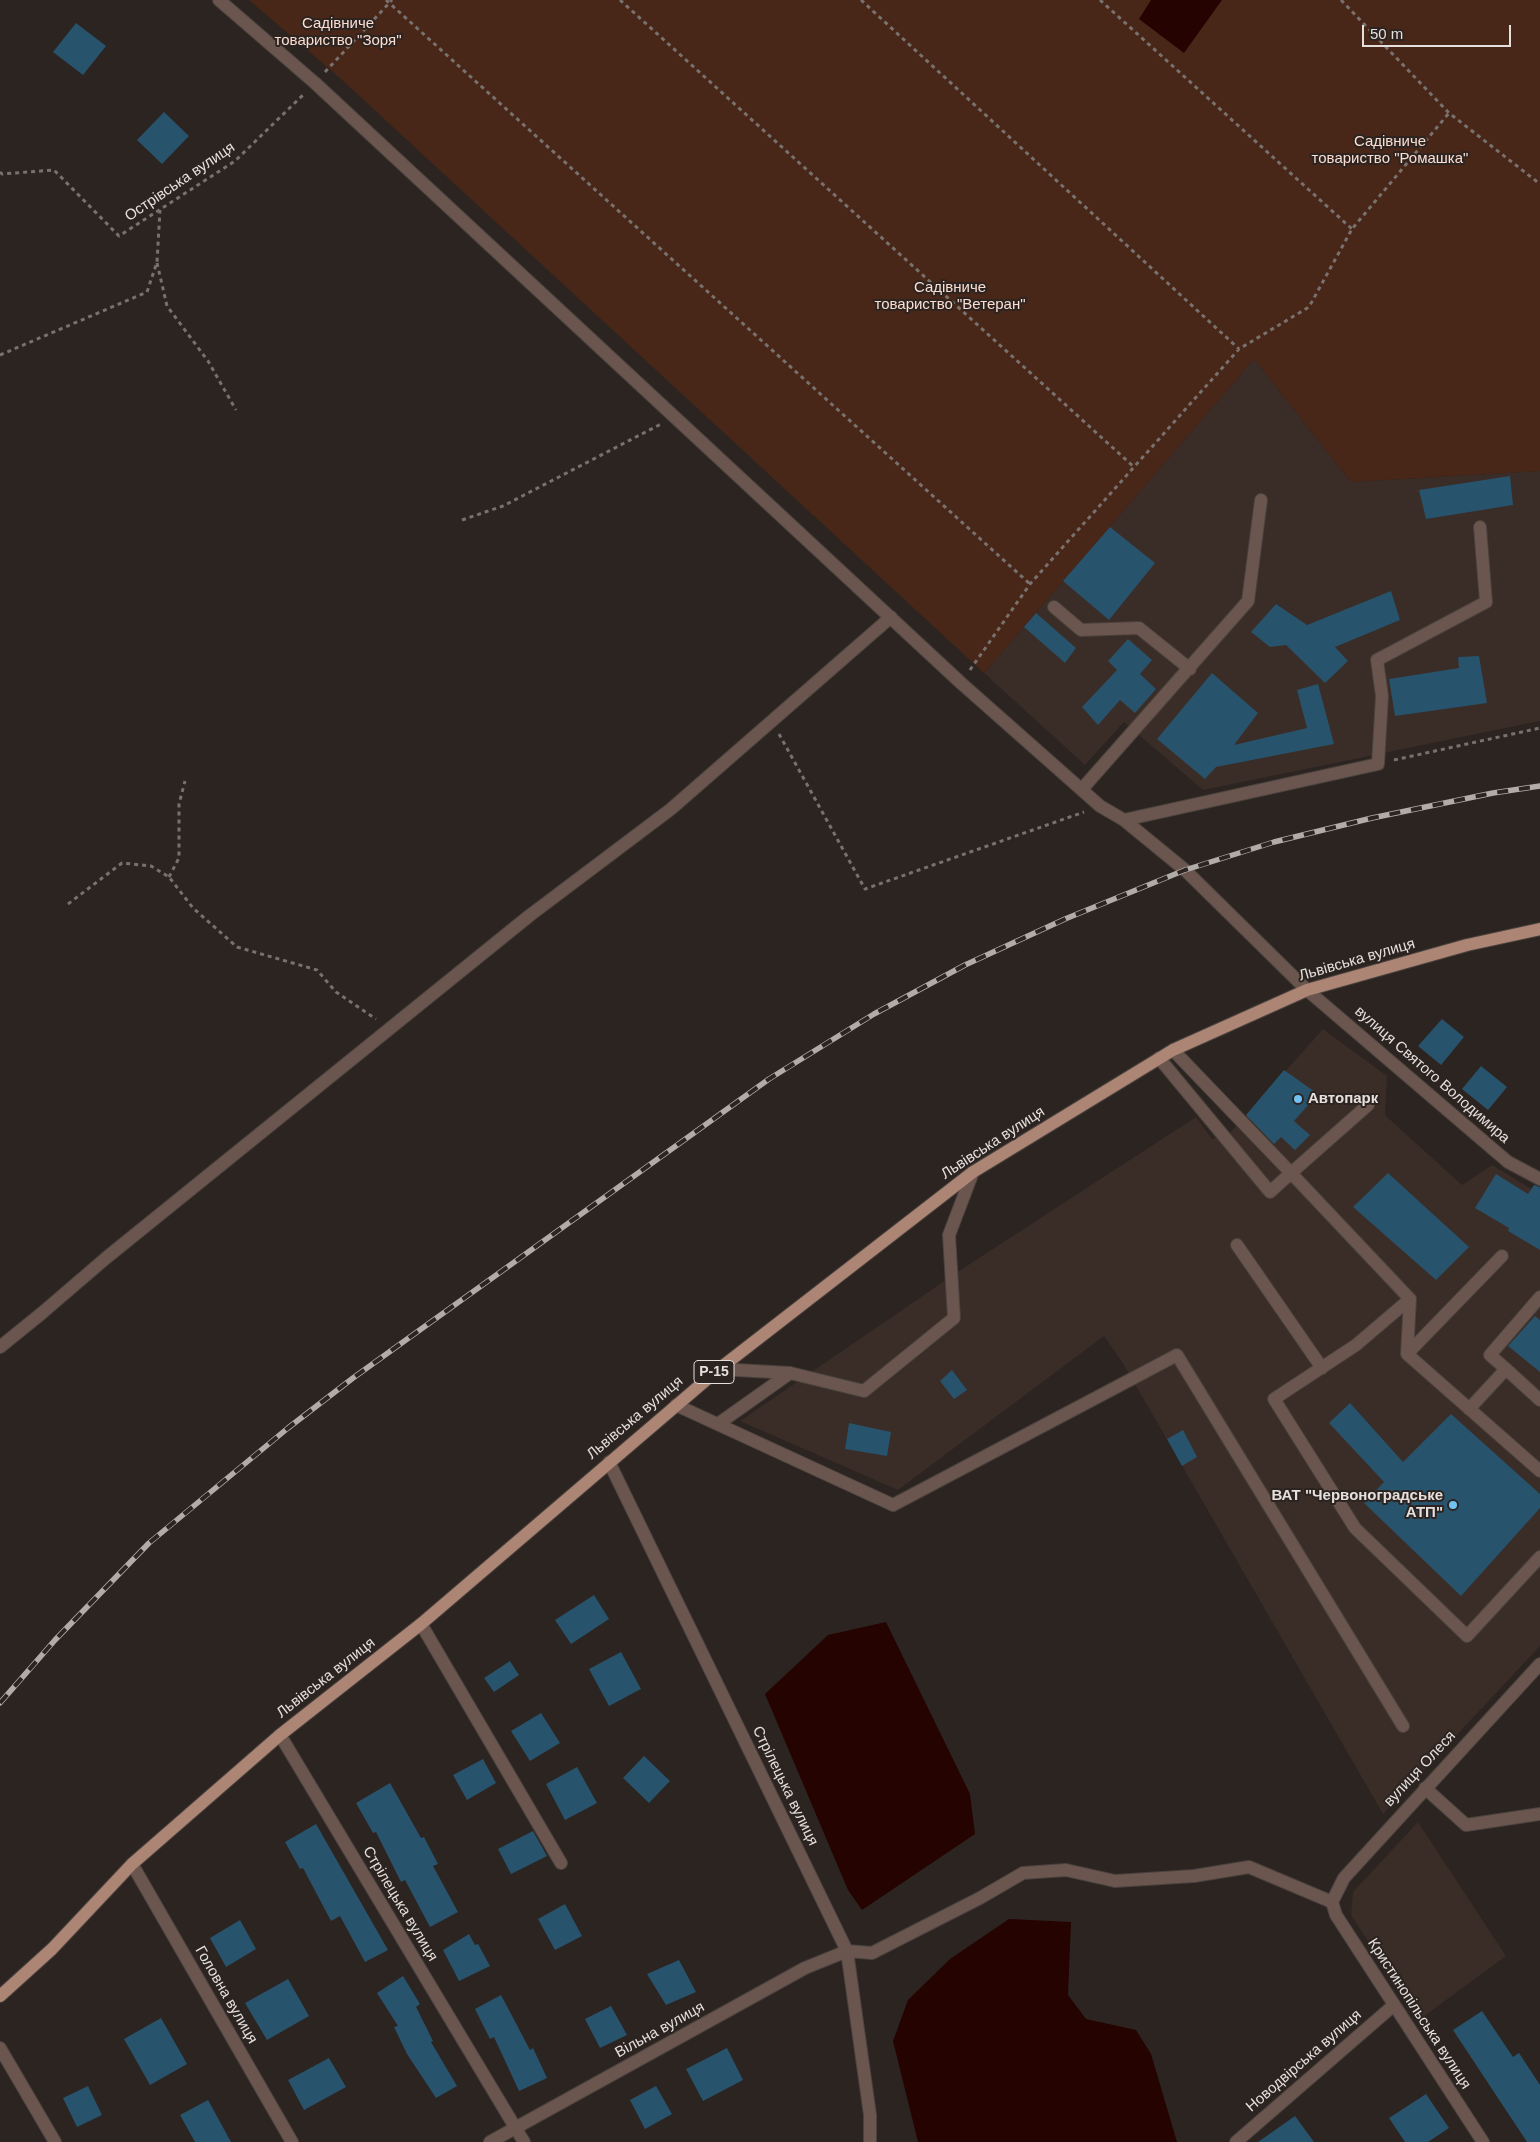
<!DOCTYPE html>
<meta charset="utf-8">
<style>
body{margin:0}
#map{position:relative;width:1540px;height:2142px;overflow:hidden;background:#2c2420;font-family:Arial,sans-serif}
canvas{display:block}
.scale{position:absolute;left:1362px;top:25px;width:149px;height:22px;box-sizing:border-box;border:2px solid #e5dfdd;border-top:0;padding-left:6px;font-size:15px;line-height:18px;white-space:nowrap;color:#e5dfdd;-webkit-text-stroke:4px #2c2420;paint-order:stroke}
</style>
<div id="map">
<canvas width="1540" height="2142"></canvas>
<div class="scale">50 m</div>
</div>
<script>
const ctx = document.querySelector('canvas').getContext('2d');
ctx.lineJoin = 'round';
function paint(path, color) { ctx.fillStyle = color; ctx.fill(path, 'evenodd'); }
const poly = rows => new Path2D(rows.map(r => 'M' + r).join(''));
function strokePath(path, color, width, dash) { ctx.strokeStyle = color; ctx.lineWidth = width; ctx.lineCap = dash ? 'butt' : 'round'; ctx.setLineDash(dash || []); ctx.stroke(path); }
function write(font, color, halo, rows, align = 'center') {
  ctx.font = font + ' Arial,sans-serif'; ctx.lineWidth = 4; ctx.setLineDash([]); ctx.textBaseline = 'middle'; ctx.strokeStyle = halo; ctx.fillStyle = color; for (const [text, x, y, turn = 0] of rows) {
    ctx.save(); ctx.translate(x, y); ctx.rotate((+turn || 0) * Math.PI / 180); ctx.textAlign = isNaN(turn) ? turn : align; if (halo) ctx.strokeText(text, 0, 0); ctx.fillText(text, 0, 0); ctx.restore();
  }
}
paint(poly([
 [1254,359,1351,482,1540,471,1540,721,1203,790,1124,722,1085,765,984,673],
 [1323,1029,1387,1076,1385,1115,1462,1185,1492,1165,1540,1194,1540,1646,1383,1814,1124,1365,1104,1336,898,1490,740,1421,962,1269,1196,1117,1212,1139,1231,1132],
 [1418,1822,1506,1956,1419,2020,1351,1915,1353,1892]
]), '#3a2c26');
paint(poly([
 [249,0,1540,0,1540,471,1351,482,1254,359,984,673,341,79]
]), '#482718');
paint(poly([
 [1151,0,1222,0,1184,53,1139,19],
 [886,1622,970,1794,975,1834,862,1910,848,1890,765,1694,828,1635],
 [1009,1919,1071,1922,1068,1995,1086,2019,1136,2030,1151,2054,1177,2142,918,2142,893,2041,908,2000,950,1959]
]), '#250300');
paint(poly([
 [76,23,106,46,83,75,53,52],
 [164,112,189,136,162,164,137,140],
 [1510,476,1513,505,1426,519,1419,490],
 [1110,527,1155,563,1109,620,1063,581],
 [1391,591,1400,620,1335,647,1348,661,1325,683,1286,645,1270,647,1251,632,1276,604,1307,625],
 [1036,613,1076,648,1065,663,1024,627],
 [1128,639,1152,660,1140,674,1156,689,1135,713,1120,700,1098,725,1082,707,1117,670,1108,661],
 [1479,656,1487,703,1395,716,1389,679,1459,668,1458,657],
 [1212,673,1258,713,1234,745,1307,728,1297,690,1318,684,1334,744,1216,767,1205,779,1157,739],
 [1442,1019,1464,1037,1441,1065,1418,1046],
 [1481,1066,1507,1087,1488,1110,1462,1089],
 [1284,1070,1318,1094,1294,1121,1310,1135,1295,1150,1281,1137,1274,1144,1246,1115],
 [1388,1173,1469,1247,1436,1280,1353,1207],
 [1496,1174,1528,1194,1534,1185,1540,1187,1540,1250,1508,1231,1509,1228,1475,1208],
 [1535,1316,1540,1320,1540,1372,1508,1346],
 [952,1370,967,1390,954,1399,940,1381],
 [1350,1403,1403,1462,1451,1414,1540,1494,1540,1508,1461,1596,1364,1503,1384,1482,1329,1423],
 [849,1423,891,1432,887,1456,845,1449],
 [1183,1430,1197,1457,1182,1466,1167,1439],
 [594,1595,609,1619,571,1644,555,1620],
 [621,1652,641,1689,609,1706,589,1669],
 [510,1661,519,1675,494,1692,484,1678],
 [541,1713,560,1743,530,1761,511,1731],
 [644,1756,670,1781,649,1803,623,1778],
 [483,1759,496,1783,467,1800,453,1775],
 [577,1767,597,1803,565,1820,546,1784],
 [390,1783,421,1838,424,1837,438,1864,433,1866,458,1912,430,1927,405,1880,401,1882,376,1832,373,1833,356,1803],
 [316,1824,388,1950,365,1962,340,1916,331,1921,303,1868,300,1869,285,1842],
 [533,1831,547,1856,511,1874,498,1849],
 [565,1904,582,1936,555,1950,538,1919],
 [240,1920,256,1949,226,1967,210,1938],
 [469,1934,475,1945,478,1944,490,1966,459,1981,443,1950],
 [679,1960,696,1992,666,2005,647,1974],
 [403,1976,420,2004,416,2007,433,2041,431,2042,457,2086,436,2098,407,2054,394,2027,398,2026,377,1993],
 [288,1979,309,2016,267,2040,245,2003],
 [501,1995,530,2050,533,2048,547,2078,519,2091,494,2037,490,2039,475,2009],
 [611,2006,627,2035,600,2048,585,2019],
 [1482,2011,1513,2057,1519,2053,1540,2085,1540,2142,1527,2142,1453,2030],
 [161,2018,187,2064,150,2085,124,2039],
 [727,2048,743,2080,703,2101,686,2069],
 [329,2058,346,2087,304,2110,288,2080],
 [88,2086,102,2115,77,2127,63,2098],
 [656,2086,672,2114,645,2129,630,2100],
 [1426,2094,1449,2128,1428,2142,1405,2142,1389,2118],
 [208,2100,231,2142,195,2142,180,2115],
 [1295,2116,1314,2142,1258,2142]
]), '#28536c');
const minor = poly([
 [219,0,315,83,961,683,1100,806,1124,820,1185,870,1307,990,1508,1162,1540,1179],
 [1054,607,1081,630,1139,628,1190,669],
 [1082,789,1248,601,1261,500],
 [1124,820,1378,764,1382,696,1377,660,1486,602,1480,527],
 [1173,1050,1291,1173,1368,1105],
 [1159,1058,1270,1192,1291,1173,1410,1299,1407,1354,1540,1471],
 [1237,1245,1322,1368],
 [1410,1299,1356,1345,1274,1399,1355,1528,1467,1636,1540,1557],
 [0,1347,42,1313,106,1258,529,916,671,809,891,617],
 [1407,1354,1502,1256],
 [719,1369,790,1373,864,1391,954,1318,949,1235,973,1172],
 [1506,1369,1540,1400],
 [676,1405,893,1505,1177,1355,1403,1726],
 [1469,1409,1506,1369,1490,1355,1540,1297],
 [718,1424,790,1373],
 [609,1462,847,1951,870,2115,870,2142],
 [421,1624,561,1863],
 [280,1735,524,2142],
 [1425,1788,1466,1825,1540,1814],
 [132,1864,292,2142],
 [1332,1902,1344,1878,1540,1664],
 [1332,1902,1336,1915,1483,2142],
 [0,2048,55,2142],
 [490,2142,805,1968,847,1951,872,1953,980,1898,1023,1873,1066,1870,1115,1881,1194,1876,1249,1867,1332,1902],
 [1236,2142,1394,2005]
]);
const major = poly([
 [0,1996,52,1949,132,1864,280,1735,421,1624,719,1369,973,1172,1173,1050,1307,990,1467,945,1540,929]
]);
strokePath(minor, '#4a423e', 14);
strokePath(major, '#4a423e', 14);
strokePath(poly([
 [386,0,1030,584],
 [620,0,1134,467],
 [861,0,1239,349],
 [1100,0,1352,229],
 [1341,0,1449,113,1540,184],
 [325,72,392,0],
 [0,172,2,174,54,170,119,236,235,161,304,94],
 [157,263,167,306,208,361,236,410],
 [0,355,147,292,157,262,160,210],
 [462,520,503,506,661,424],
 [970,670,1030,584,1239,349,1309,307,1352,229,1449,113],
 [779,734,865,889,1084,812],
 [1394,760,1540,728],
 [169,877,179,858,179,804,185,781],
 [68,904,122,863,151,866,169,877,193,908,237,947,317,970,336,992,376,1019]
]), '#78716e', 3, [4, 4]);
strokePath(minor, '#6a564e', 12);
strokePath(major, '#ad8575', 12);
const rail = poly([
 [0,1703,55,1640,149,1543,288,1428,353,1378,769,1079,874,1014,965,965,1065,919,1185,870,1274,842,1372,818,1493,793,1540,786]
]);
strokePath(rail, '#b2aca9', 5.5);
strokePath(rail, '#2c2420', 4, [11]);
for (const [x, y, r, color] of [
 [1298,1099,5,"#70c2f4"],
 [1453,1505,5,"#70c2f4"]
]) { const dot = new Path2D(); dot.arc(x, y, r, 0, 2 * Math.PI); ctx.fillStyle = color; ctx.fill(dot); strokePath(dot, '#2c2420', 2); }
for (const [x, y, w] of [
 [714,1372,40]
]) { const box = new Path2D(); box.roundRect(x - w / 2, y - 11.5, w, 23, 4); ctx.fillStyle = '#2c2420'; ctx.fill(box); strokePath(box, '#e5dfdd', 1); }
write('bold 14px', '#e5dfdd', null, [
 ["Р-15",714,1372]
]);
write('15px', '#fbddd1', '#2c2420', [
 ["Садівниче",338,24],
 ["товариство \"Зоря\"",338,41],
 ["Садівниче",1390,142],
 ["товариство \"Ромашка\"",1390,159],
 ["Садівниче",950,288],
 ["товариство \"Ветеран\"",950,305]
]);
write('15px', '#e5dfdd', '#2c2420', [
 ["Острівська вулиця",180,182,-34],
 ["Львівська вулиця",1357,960,-16],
 ["вулиця Святого Володимира",1432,1075,41],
 ["Львівська вулиця",993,1143,-33],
 ["Львівська вулиця",635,1418,-40],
 ["Львівська вулиця",326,1678,-38],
 ["вулиця Олеся",1420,1769,-47],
 ["Стрілецька вулиця",785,1786,64],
 ["Стрілецька вулиця",400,1904,59],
 ["Головна вулиця",226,1995,60],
 ["Кристинопільська вулиця",1419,2014,57],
 ["Вільна вулиця",660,2030,-29],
 ["Новодвірська вулиця",1304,2061,-41]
]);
write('bold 15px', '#e5dfdd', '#2c2420', [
 ["Автопарк",1308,1099],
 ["ВАТ \"Червоноградське",1443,1496,"right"],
 ["АТП\"",1443,1513,"right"]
], 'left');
</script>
